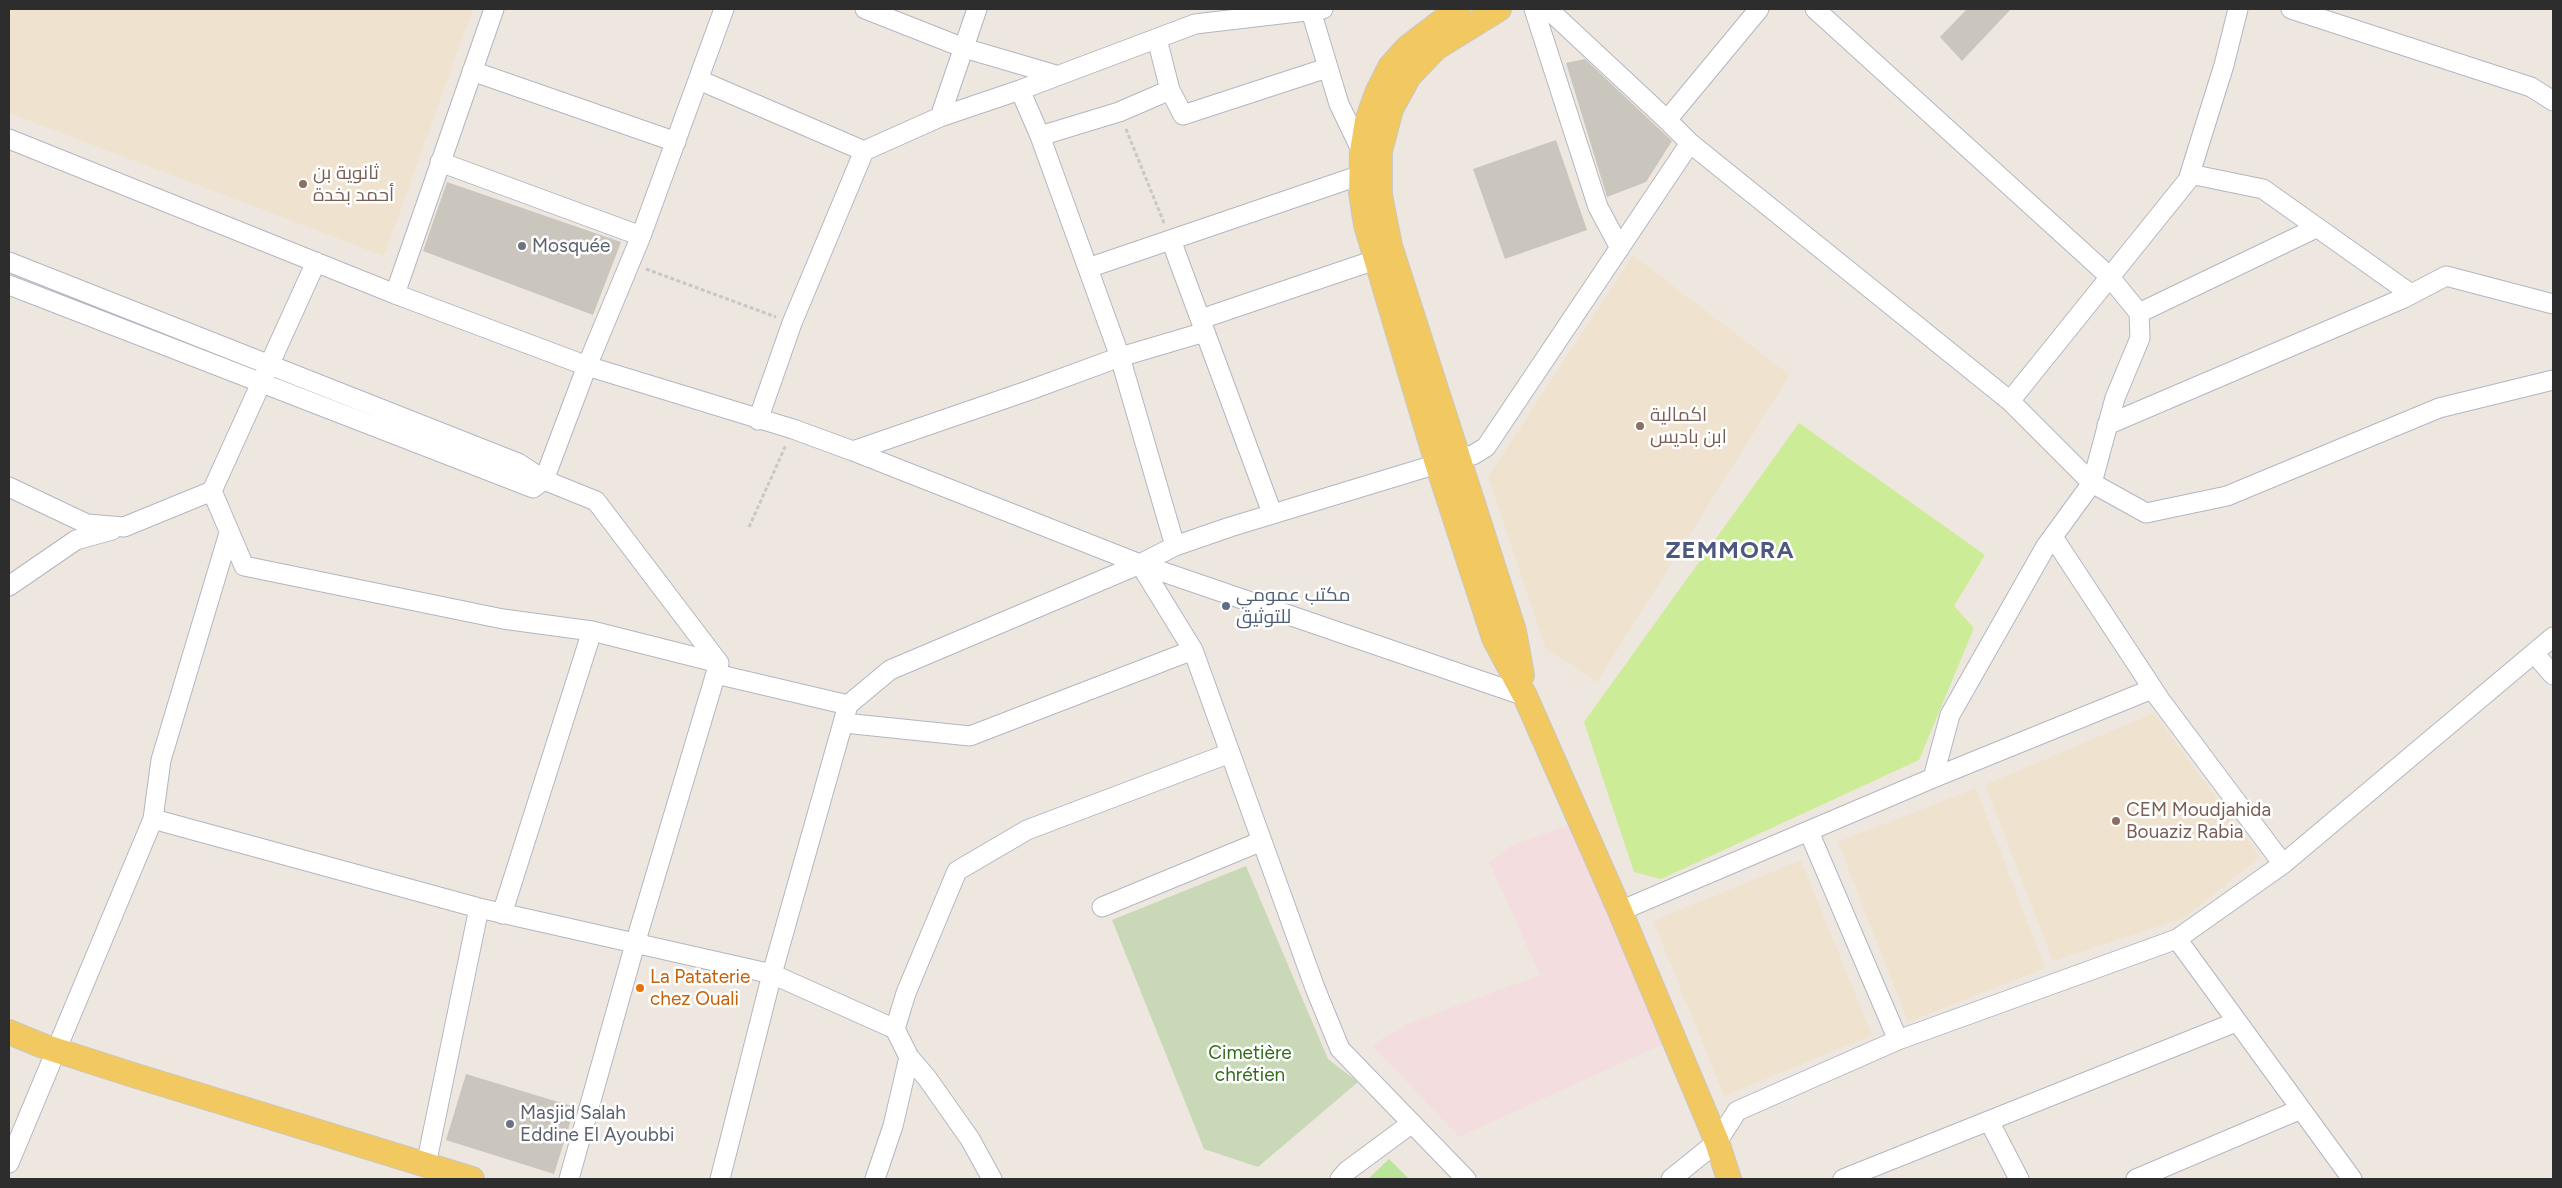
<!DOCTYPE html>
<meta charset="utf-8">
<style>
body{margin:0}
#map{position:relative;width:2562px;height:1188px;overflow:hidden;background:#eee7df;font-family:Figtree,sans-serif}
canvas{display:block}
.frame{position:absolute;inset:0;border:10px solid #2d2d2d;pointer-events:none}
</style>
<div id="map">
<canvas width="2562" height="1188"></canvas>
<div class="frame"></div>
</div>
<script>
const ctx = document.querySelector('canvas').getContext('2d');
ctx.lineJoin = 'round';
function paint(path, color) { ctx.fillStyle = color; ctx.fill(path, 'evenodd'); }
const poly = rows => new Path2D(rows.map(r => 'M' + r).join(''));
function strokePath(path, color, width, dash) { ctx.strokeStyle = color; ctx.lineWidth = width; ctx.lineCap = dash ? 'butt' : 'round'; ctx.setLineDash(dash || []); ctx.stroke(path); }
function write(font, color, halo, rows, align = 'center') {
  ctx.font = font + ' Figtree,Cairo,sans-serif'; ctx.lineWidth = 5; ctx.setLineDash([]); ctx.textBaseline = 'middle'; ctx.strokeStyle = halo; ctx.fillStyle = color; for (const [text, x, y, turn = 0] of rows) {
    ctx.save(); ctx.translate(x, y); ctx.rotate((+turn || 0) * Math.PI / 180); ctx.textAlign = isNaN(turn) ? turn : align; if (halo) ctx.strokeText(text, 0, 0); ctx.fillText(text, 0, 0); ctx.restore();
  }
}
paint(poly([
 [9,9,473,9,384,256,9,113],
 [1633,255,1790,375,1597,682,1546,649,1488,477],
 [2154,713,2260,857,2184,918,2053,961,1985,785],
 [1976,788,2045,968,1908,1022,1838,842],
 [1801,860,1872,1035,1724,1096,1653,921]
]), '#efe3cf');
paint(poly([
 [1575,823,1674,1039,1459,1137,1372,1045,1407,1024,1540,975,1489,862,1512,845]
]), '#f4dddf');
paint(poly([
 [1389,1159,1409,1179,1368,1179]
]), '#b9e59b');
paint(poly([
 [1246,866,1328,1059,1358,1082,1258,1167,1204,1149,1112,920]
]), '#c9d8b6');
paint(poly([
 [1799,423,1985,555,1954,606,1974,628,1919,760,1661,879,1634,872,1584,722]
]), '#cdec97');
paint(poly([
 [1967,9,2011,9,1962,61,1940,37],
 [1585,59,1672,141,1646,182,1607,197,1566,63],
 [1556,140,1587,230,1505,259,1473,169],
 [447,182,621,242,593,315,423,251],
 [466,1074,575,1107,554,1174,446,1140]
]), '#cac5bd');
const minor = poly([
 [865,9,964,48,1056,75],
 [1534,9,1598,207,1620,248],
 [1548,9,1667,120],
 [1815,9,2109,276,2139,313,2140,338,2115,398,2092,483,2046,546,1950,715,1933,778,2152,689,2283,864],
 [2291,9,2531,87,2553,101],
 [1311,11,1339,104,1362,152],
 [1157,39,1170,90,1183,115,1327,68],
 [472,71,676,142],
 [699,80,864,151,940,117,1020,90,1195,24,1323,9],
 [1020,90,1040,136,1120,357,1175,546],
 [940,117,977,9],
 [1040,136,1119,112,1170,90],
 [9,139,395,294,587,366,793,429,853,451,1140,564,1525,696],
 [1690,143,2010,401,2092,483,2146,513,2227,496,2439,408,2553,380],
 [440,162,641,236],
 [2190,174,2263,189,2411,294],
 [1171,240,1272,513],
 [9,262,518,463,544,480,533,488,9,285],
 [1088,268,1361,175],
 [395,294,494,9],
 [2139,313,2316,228],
 [1201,319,1375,260],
 [2010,401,2188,180,2224,65,2238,9],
 [758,420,792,323,864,151],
 [2107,425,2404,298,2446,276,2553,304],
 [853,451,1030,390,1120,357,1205,332],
 [9,487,87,524,124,527,212,491,316,262],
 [212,491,244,566,503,619,592,631],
 [2053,537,2159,698],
 [1140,564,1175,546,1230,527,1457,458,1473,455,1486,447,1690,143,1667,120,1759,9],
 [9,586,76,540,112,530],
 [2534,653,2553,675],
 [716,674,848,705],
 [844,723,970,736,1193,650],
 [153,819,161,760,229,533],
 [1809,832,1898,1040],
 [1102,907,1262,841],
 [479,908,772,974,895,1029,906,993,957,871,1027,830,1230,753],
 [1620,911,1933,778],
 [502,914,592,631,719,663],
 [2177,939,2352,1179],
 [895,1029,909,1057,927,1078,970,1139,992,1179],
 [1989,1121,2019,1179],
 [9,1163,153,819,479,908,426,1165],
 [569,1179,635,944,719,663,596,501,544,480,587,366,641,236,724,9],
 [720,1179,772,974,848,705,890,670,1140,564,1193,650,1315,988,1340,1049,1466,1179],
 [875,1179,893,1126,909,1057],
 [1340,1179,1347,1171,1412,1123],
 [1671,1179,1717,1142,1737,1111,1898,1040,2177,939,2283,864,2553,637],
 [1843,1179,2236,1022],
 [2136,1179,2301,1109]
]);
const major = poly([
 [1458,9,1408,47,1390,67,1377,93,1367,121,1362,152,1361,193,1366,225,1437,463,1494,638,1525,696,1620,911,1717,1142,1729,1179],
 [1499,9,1436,48,1409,76,1391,109,1380,151,1380,195,1390,246,1514,631,1522,675],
 [9,1032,43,1046,130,1074,472,1179]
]);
strokePath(minor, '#b3b6c0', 21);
strokePath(major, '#c8c8c8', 26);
strokePath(poly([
 [1126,129,1164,223],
 [646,269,776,317],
 [749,527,786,445]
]), '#c8c8c8', 3, [4, 2.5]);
strokePath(minor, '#fff', 19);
strokePath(major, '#f2c860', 24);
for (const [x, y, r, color] of [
 [303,184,5,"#8d6e63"],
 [522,246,5,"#6b7280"],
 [1640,426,5,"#8d6e63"],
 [1226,606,5,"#5c6f8a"],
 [2116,821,5,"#8d6e63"],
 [640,988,5,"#e8710a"],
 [510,1124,5,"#6b7280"]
]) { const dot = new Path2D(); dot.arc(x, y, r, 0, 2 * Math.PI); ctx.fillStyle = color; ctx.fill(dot); strokePath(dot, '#fff', 2); }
write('19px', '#785e54', '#fff', [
 ["ثانوية بن",313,173],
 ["أحمد بخدة",313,195],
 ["اكمالية",1650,415],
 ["ابن باديس",1650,437],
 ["CEM Moudjahida",2126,810],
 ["Bouaziz Rabia",2126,832]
], 'left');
write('19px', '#5b616d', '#fff', [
 ["Mosquée",532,246],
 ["Masjid Salah",520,1113],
 ["Eddine El Ayoubbi",520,1135]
], 'left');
write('19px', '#4e5e75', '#fff', [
 ["مكتب عمومي",1236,595],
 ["للتوثيق",1236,617]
], 'left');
write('19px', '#c56008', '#fff', [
 ["La Pataterie",650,977],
 ["chez Ouali",650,999]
], 'left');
write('19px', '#306c1a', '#fff', [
 ["Cimetière",1250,1053],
 ["chrétien",1250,1075]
]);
ctx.letterSpacing = '1px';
write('bold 24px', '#4c587e', '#fff', [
 ["ZEMMORA",1730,551]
]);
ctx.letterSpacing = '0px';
</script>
